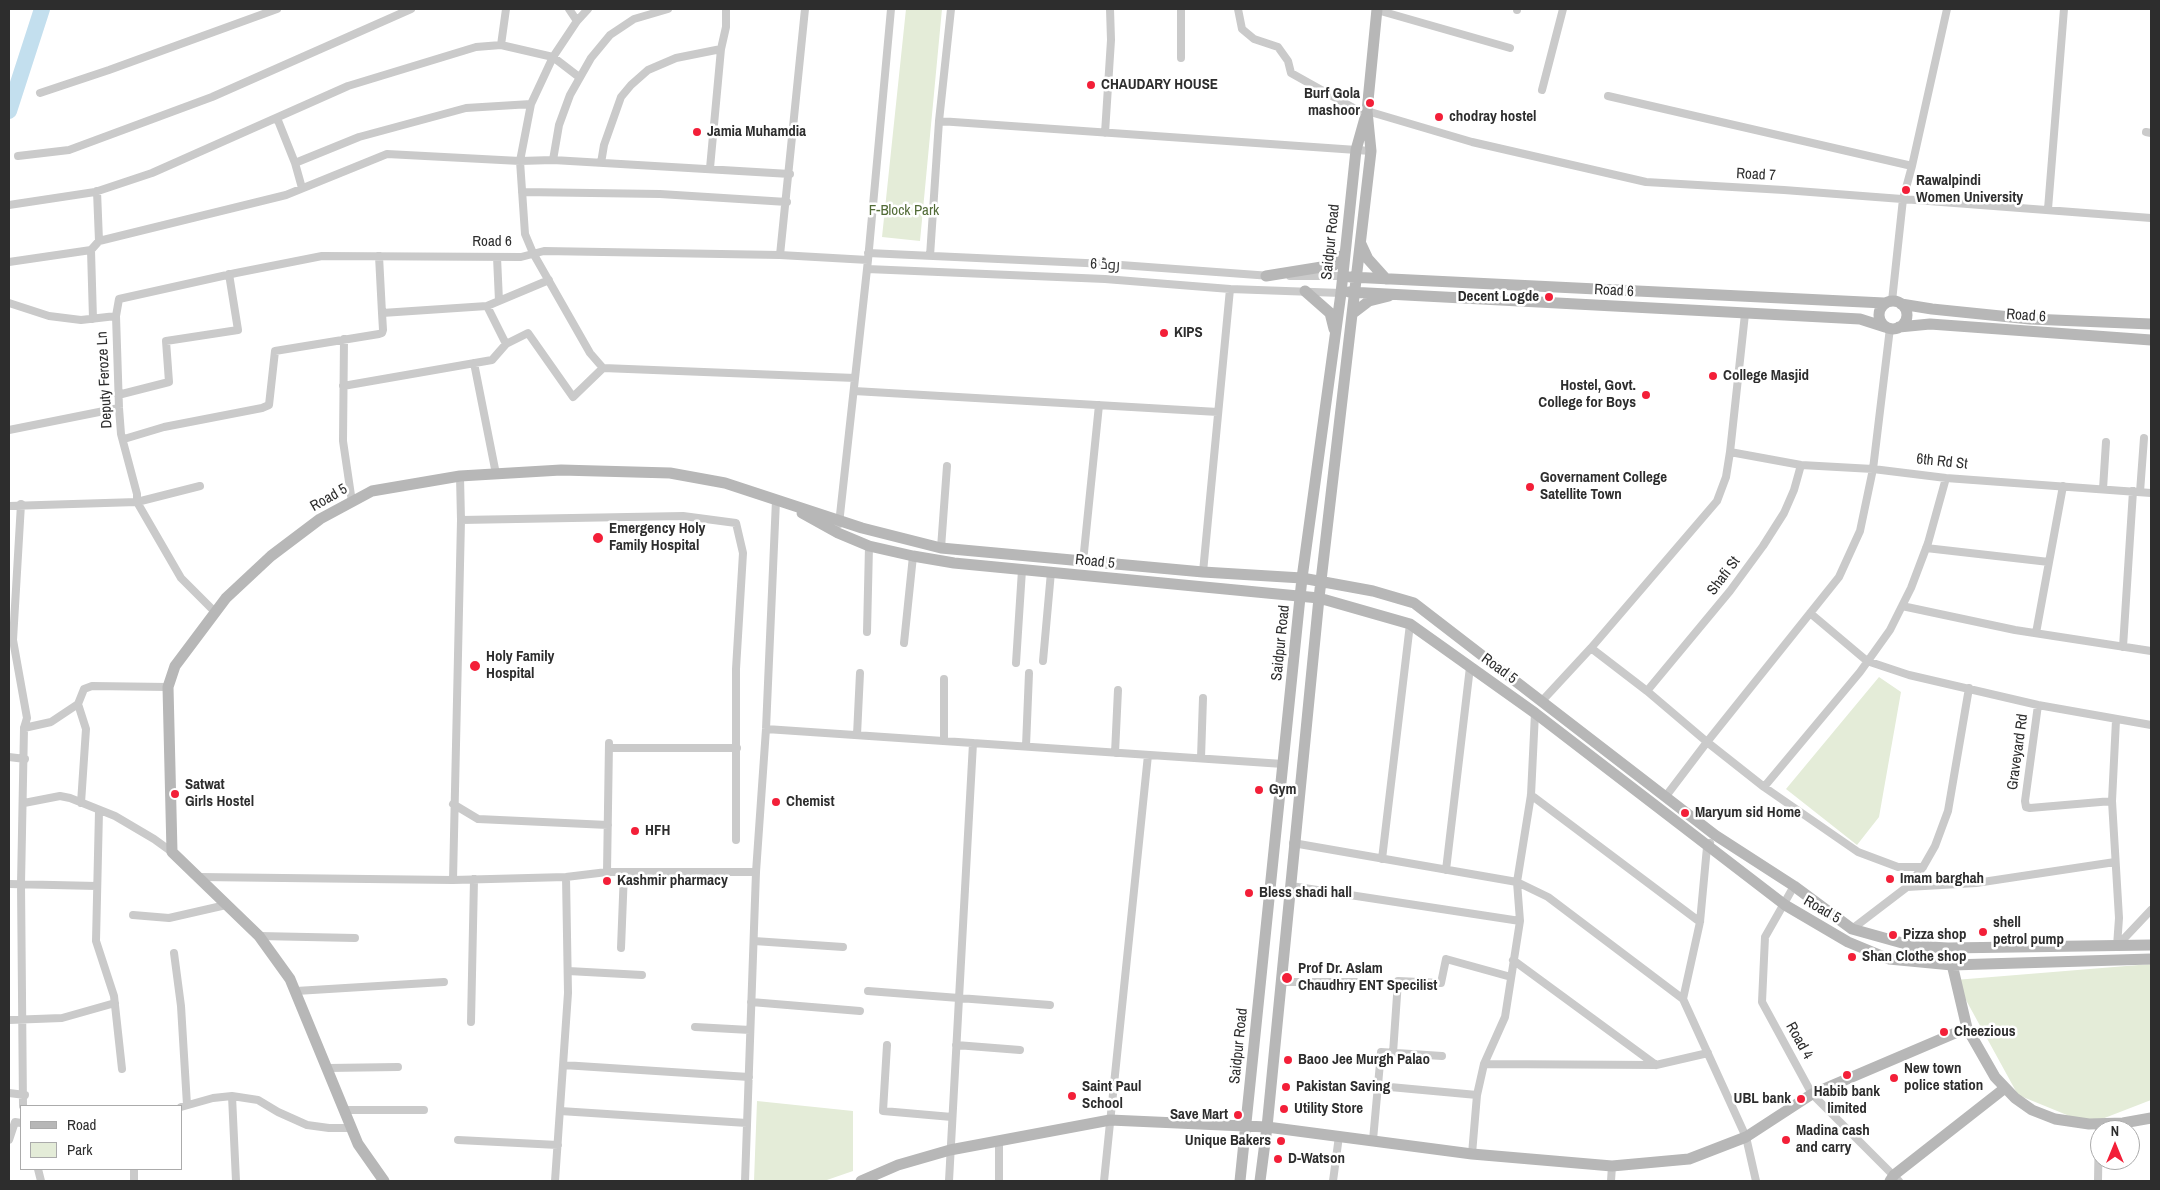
<!DOCTYPE html>
<meta charset="utf-8">
<style>
body{margin:0}
#map{position:relative;width:2160px;height:1190px;overflow:hidden;background:#fff;font-family:"Archivo Narrow",sans-serif}
canvas{display:block}
.frame{position:absolute;inset:0;border:10px solid #2d2d2d;pointer-events:none}
.legend{position:absolute;left:20px;top:1105px;width:162px;height:65px;box-sizing:border-box;background:#fff;border:1px solid #ababab;margin:0;padding:6px 9px;list-style:none;font-size:15px;color:#2d2d2d}
.legend li{display:flex;align-items:center;gap:10px;height:25px}
.legend b{width:25px;border:1px solid #ababab}
.north{position:absolute;left:2090px;top:1120px;width:50px;height:50px;box-sizing:border-box;background:#fff;border:1px solid #ababab;border-radius:50%;rotate:0deg;font-size:14px;font-weight:700;line-height:20px;text-align:center;color:#2d2d2d}
.north::after{content:'';display:block;margin:auto;width:18px;height:22px;background:#f31f38;clip-path:polygon(50% 0,100% 100%,50% 72%,0 100%)}
</style>
<div id="map">
<canvas width="2160" height="1190"></canvas>
<div class="frame"></div>
<ul class="legend">
<li><b style="height:6px;background:#b7b7b7"></b>Road</li>
<li><b style="height:14px;background:#e4ecd8"></b>Park</li>
</ul>
<div class="north">N</div>
</div>
<script>
const ctx = document.querySelector('canvas').getContext('2d');
ctx.lineJoin = 'round';
function paint(path, color) { ctx.fillStyle = color; ctx.fill(path, 'evenodd'); }
const poly = rows => new Path2D(rows.map(r => 'M' + r).join(''));
function strokePath(path, color, width, dash) { ctx.strokeStyle = color; ctx.lineWidth = width; ctx.lineCap = dash ? 'butt' : 'round'; ctx.setLineDash(dash || []); ctx.stroke(path); }
function write(font, color, halo, rows, align = 'center') {
  ctx.font = font + ' "Archivo Narrow",Cairo,sans-serif'; ctx.lineWidth = 5; ctx.setLineDash([]); ctx.textBaseline = 'middle'; ctx.strokeStyle = halo; ctx.fillStyle = color; for (const [text, x, y, turn = 0] of rows) {
    ctx.save(); ctx.translate(x, y); ctx.rotate((+turn || 0) * Math.PI / 180); ctx.textAlign = isNaN(turn) ? turn : align; if (halo) ctx.strokeText(text, 0, 0); ctx.fillText(text, 0, 0); ctx.restore();
  }
}
paint(poly([
 [906,9,942,9,920,241,882,237],
 [1879,677,1901,692,1879,817,1857,845,1786,789],
 [2151,964,2151,1100,2089,1124,2018,1095,1955,980],
 [757,1101,853,1111,853,1171,824,1181,754,1181]
]), '#e4ecd8');
strokePath(poly([
 [9,111,42,9]
]), '#c3dfee', 16);
strokePath(poly([
 [569,9,577,21],
 [588,9,577,21,553,57,531,104,520,161,525,234,533,253,590,353,603,368],
 [1238,9,1242,29,1254,39,1278,47,1288,61,1291,73,1366,115],
 [1377,10,1510,48],
 [1517,10,1517,9],
 [501,45,506,9],
 [1181,58,1181,9],
 [1542,90,1563,9],
 [40,93,109,70,277,9],
 [1608,96,1912,166,1903,199,1892,301],
 [1367,111,1472,142,1646,182,1784,190,2151,218],
 [277,118,295,163,302,188],
 [939,121,951,9],
 [2146,132,2151,133],
 [1105,133,1111,40,1110,9],
 [18,156,69,150,212,97,411,9],
 [553,160,559,125,570,95,591,58,610,35,634,19,668,9],
 [295,163,359,137,466,108,531,104],
 [601,163,604,145,621,97,631,85,648,70,676,58,721,49],
 [1912,166,1947,9],
 [710,168,721,49,726,27,726,9],
 [522,192,660,194,787,202],
 [9,205,95,192,152,173,348,86,476,47,501,45,553,57,579,77],
 [2048,209,2064,9],
 [99,241,286,195,387,154,520,161,553,160,790,174],
 [91,250,93,319],
 [868,253,1107,264,1271,276],
 [780,255,805,9],
 [379,256,382,313],
 [930,256,939,121,1371,151],
 [497,257,499,301],
 [9,262,91,250,99,241,97,191],
 [867,269,1105,279,1230,289,1341,293],
 [1290,276,1341,276],
 [9,303,49,316,81,320,116,316],
 [487,306,506,344],
 [344,339,343,441,352,502],
 [474,363,496,474],
 [343,386,492,360,506,344,528,333,573,397,603,368,855,378],
 [854,391,1218,412],
 [118,395,169,382,166,341,238,330,229,274],
 [9,430,119,408],
 [124,439,164,427,262,408,269,405,275,351,379,334,382,333,383,330,382,313,487,306,549,280],
 [1730,452,1801,465,1873,469,1946,478,2151,493],
 [2103,489,2106,442],
 [2140,492,2144,438],
 [21,504,13,640,27,718,24,728,21,884,23,1106],
 [9,506,137,502,200,486],
 [461,520,683,516,736,523,743,553,736,669,736,840],
 [839,524,868,260,891,9],
 [941,548,947,466],
 [1926,548,2049,562],
 [1083,562,1099,405],
 [1203,572,1230,289],
 [1902,606,2015,630,2151,651],
 [215,612,181,578,137,502,137,494,121,434,119,408,116,316,119,299,236,273,322,256,521,257,544,251,780,255,868,260],
 [1810,613,1867,661,1909,675,2038,705,2151,725],
 [867,632,869,546],
 [2036,633,2063,486],
 [904,643,913,556],
 [2123,647,2133,491],
 [1591,648,1647,691,1707,742,1764,787,1858,852,1898,867,1923,867],
 [1043,661,1051,572],
 [1016,663,1022,570],
 [1647,691,1730,591,1763,546,1784,513,1794,490,1801,465],
 [1541,702,1591,648,1717,501,1726,477,1730,452,1745,314],
 [78,704,86,729,81,803],
 [2038,705,2025,801,2026,807,2030,808,2112,801],
 [2116,720,2112,801,2119,918,2117,946],
 [24,728,51,722,78,704,84,689,92,686,168,687],
 [766,729,1283,764],
 [857,735,860,673],
 [944,741,944,679],
 [1026,746,1029,673],
 [609,748,737,748],
 [1115,753,1118,690],
 [9,757,25,759],
 [1201,758,1203,698],
 [1764,787,1860,672,1890,630,1911,588,1928,543,1946,478],
 [1531,795,1700,922],
 [1666,796,1707,742,1839,577,1860,531,1873,469,1890,328],
 [24,803,60,796,70,798,115,816,154,839,172,852],
 [453,804,478,819,608,825],
 [99,811,96,941,114,996,122,1069],
 [1293,843,1517,882,1548,897,1683,999],
 [1710,843,1707,847,1700,922,1683,999,1746,1137,1756,1181],
 [1382,859,1410,624],
 [1446,870,1470,667],
 [607,872,609,743],
 [199,877,453,880,566,877,607,872,756,872],
 [453,880,461,520,460,476],
 [9,884,97,886],
 [1291,886,1520,921],
 [1794,886,1765,937,1762,1002,1812,1094,1899,1181],
 [1907,887,1976,883,2115,862],
 [133,915,169,918,226,905],
 [1852,929,1907,887,1923,867,1935,846,1948,811,1969,688],
 [259,936,355,938],
 [754,941,843,947],
 [2117,946,2151,910],
 [621,948,624,872],
 [174,953,181,1006,187,1105],
 [1513,960,1656,1065],
 [568,971,642,975],
 [1281,982,1372,982],
 [296,991,444,982],
 [868,991,1050,1005],
 [751,1002,860,1011],
 [9,1020,62,1018,115,1003],
 [471,1022,474,879],
 [695,1027,750,1030],
 [887,1045,883,1111,952,1117],
 [956,1045,1020,1050],
 [1393,1053,1398,981,1441,983,1446,959,1511,977],
 [1484,1064,1656,1065,1708,1053],
 [563,1065,749,1077],
 [328,1068,398,1067],
 [1379,1086,1477,1095],
 [9,1093,25,1095],
 [232,1096,236,1181],
 [181,1107,213,1098,232,1096,258,1100,278,1112,307,1125,329,1128,351,1128],
 [344,1110,424,1110],
 [560,1111,747,1123],
 [9,1140,15,1122,21,1123],
 [458,1140,558,1145],
 [1373,1140,1381,1052,1442,1056],
 [1472,1154,1477,1095,1484,1064,1505,1017,1520,921,1517,882,1531,795,1535,713],
 [38,1169,41,1181],
 [134,1169,134,1181],
 [555,1181,568,993,566,877],
 [745,1181,756,872,766,729,776,500],
 [949,1181,973,743],
 [999,1181,999,1141],
 [1104,1181,1148,755],
 [1333,1181,1339,1136],
 [1611,1181,1612,1166],
 [2098,1181,2099,1124]
]), '#cacaca', 8);
strokePath(poly([
 [1361,244,1368,259,1386,279],
 [1266,276,1334,265,1343,255],
 [1350,277,1884,303],
 [1305,291,1330,313,1334,329],
 [1349,292,1860,319,1885,327],
 '1879 315a14 14 0 1 1 28 0a14 14 0 1 1-28 0Z',
 [1901,304,1932,309,2030,319,2151,324],
 [1352,314,1369,301,1389,296],
 [1899,327,1930,324,2151,340],
 [802,513,838,533,869,546,913,556,954,563,1319,598,1410,624,1535,713,1785,905,1848,942,1889,959,1952,965,2151,959],
 [1951,960,1967,1028,1995,1077,2015,1098,2032,1110,2055,1119,2089,1124,2123,1123,2151,1118],
 [384,1181,358,1144,290,979,259,936,172,852,168,687,175,666,226,598,271,556,320,519,372,491,460,476,561,470,670,473,725,483,862,528,941,548,1203,572,1302,578,1373,591,1414,603,1715,835,1794,886,1852,929,1913,946,1948,948,2151,945],
 [861,1181,898,1165,950,1150,1110,1120,1267,1127,1472,1154,1612,1166,1689,1159,1746,1137,1812,1094,1967,1028],
 [1240,1181,1302,578,1341,293,1356,150,1365,118],
 [1260,1181,1267,1127,1319,598,1371,151,1367,111,1377,9],
 [1890,1181,1894,1175,2005,1088]
]), '#b7b7b7', 11);
for (const [x, y, r, color] of [
 [1091,85,5,"#f31f38"],
 [1370,103,5,"#f31f38"],
 [1439,117,5,"#f31f38"],
 [697,132,5,"#f31f38"],
 [1906,190,5,"#f31f38"],
 [1549,297,5,"#f31f38"],
 [1164,333,5,"#f31f38"],
 [1713,376,5,"#f31f38"],
 [1646,395,5,"#f31f38"],
 [1530,487,5,"#f31f38"],
 [598,538,6,"#f31f38"],
 [475,666,6,"#f31f38"],
 [1259,790,5,"#f31f38"],
 [175,794,5,"#f31f38"],
 [776,802,5,"#f31f38"],
 [1685,813,5,"#f31f38"],
 [635,831,5,"#f31f38"],
 [1890,879,5,"#f31f38"],
 [607,881,5,"#f31f38"],
 [1249,893,5,"#f31f38"],
 [1983,932,5,"#f31f38"],
 [1893,935,5,"#f31f38"],
 [1852,957,5,"#f31f38"],
 [1287,978,6,"#f31f38"],
 [1944,1032,5,"#f31f38"],
 [1288,1060,5,"#f31f38"],
 [1847,1075,5,"#f31f38"],
 [1894,1078,5,"#f31f38"],
 [1286,1087,5,"#f31f38"],
 [1072,1096,5,"#f31f38"],
 [1801,1099,5,"#f31f38"],
 [1284,1109,5,"#f31f38"],
 [1238,1115,5,"#f31f38"],
 [1786,1140,5,"#f31f38"],
 [1281,1141,5,"#f31f38"],
 [1278,1159,5,"#f31f38"]
]) { const dot = new Path2D(); dot.arc(x, y, r, 0, 2 * Math.PI); ctx.fillStyle = color; ctx.fill(dot); strokePath(dot, '#fff', 2); }
write('bold 15px', '#2d2d2d', '#fff', [
 ["CHAUDARY HOUSE",1101,85],
 ["Burf Gola",1360,94,"right"],
 ["mashoor",1360,111,"right"],
 ["chodray hostel",1449,117],
 ["Jamia Muhamdia",707,132],
 ["Rawalpindi",1916,181],
 ["Women University",1916,198],
 ["Decent Logde",1539,297,"right"],
 ["KIPS",1174,333],
 ["College Masjid",1723,376],
 ["Hostel, Govt.",1636,386,"right"],
 ["College for Boys",1636,403,"right"],
 ["Governament College",1540,478],
 ["Satellite Town",1540,495],
 ["Emergency Holy",609,529],
 ["Family Hospital",609,546],
 ["Holy Family",486,657],
 ["Hospital",486,674],
 ["Satwat",185,785],
 ["Girls Hostel",185,802],
 ["Gym",1269,790],
 ["Chemist",786,802],
 ["Maryum sid Home",1695,813],
 ["HFH",645,831],
 ["Imam barghah",1900,879],
 ["Kashmir pharmacy",617,881],
 ["Bless shadi hall",1259,893],
 ["shell",1993,923],
 ["petrol pump",1993,940],
 ["Pizza shop",1903,935],
 ["Shan Clothe shop",1862,957],
 ["Prof Dr. Aslam",1298,969],
 ["Chaudhry ENT Specilist",1298,986],
 ["Cheezious",1954,1032],
 ["Baoo Jee Murgh Palao",1298,1060],
 ["New town",1904,1069],
 ["police station",1904,1086],
 ["Saint Paul",1082,1087],
 ["School",1082,1104],
 ["Pakistan Saving",1296,1087],
 ["Habib bank",1847,1092,"center"],
 ["limited",1847,1109,"center"],
 ["UBL bank",1791,1099,"right"],
 ["Utility Store",1294,1109],
 ["Save Mart",1228,1115,"right"],
 ["Madina cash",1796,1131],
 ["and carry",1796,1148],
 ["Unique Bakers",1271,1141,"right"],
 ["D-Watson",1288,1159]
], 'left');
write('15px', '#2d2d2d', '#fff', [
 ["Road 7",1756,175,3],
 ["Road 6",492,242],
 ["Saidpur Road",1331,242,-84],
 ["روڈ 6",1105,265,3],
 ["Road 6",1614,291,3],
 ["Road 6",2026,316,4],
 ["Deputy Feroze Ln",105,380,-93],
 ["6th Rd St",1942,462,6],
 ["Road 5",329,498,-30],
 ["Road 5",1095,562,6],
 ["Shafi St",1724,576,-53],
 ["Saidpur Road",1281,643,-84],
 ["Road 5",1499,669,36],
 ["Graveyard Rd",2018,752,-82],
 ["Road 5",1822,910,30],
 ["Road 4",1799,1041,61],
 ["Saidpur Road",1239,1046,-84]
]);
write('15px', '#526b37', '#fff', [
 ["F-Block Park",904,211]
]);
</script>
